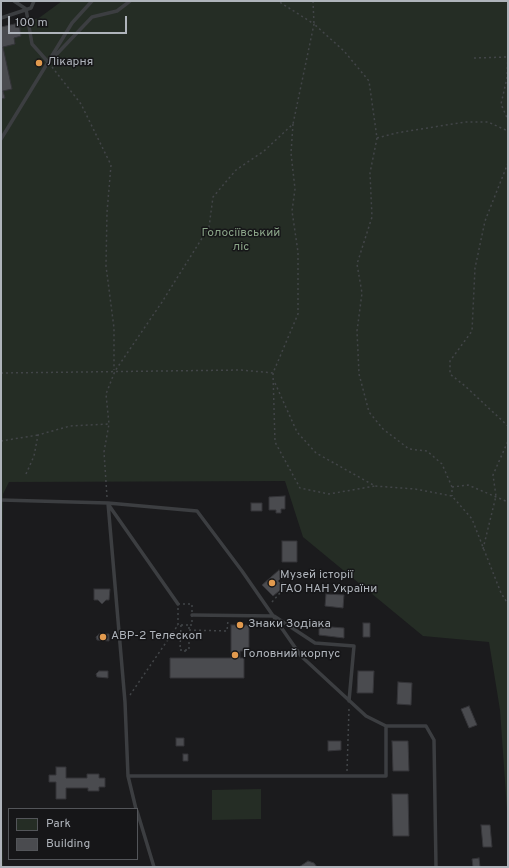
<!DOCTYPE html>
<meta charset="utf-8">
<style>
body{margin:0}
#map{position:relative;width:509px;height:868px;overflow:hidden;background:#1b1b1d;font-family:Overpass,sans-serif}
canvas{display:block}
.frame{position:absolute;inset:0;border:2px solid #afb4bb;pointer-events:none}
.legend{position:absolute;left:8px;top:808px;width:130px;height:52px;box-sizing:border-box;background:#161618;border:1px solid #535559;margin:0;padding:5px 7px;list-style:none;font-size:12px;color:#afb4bb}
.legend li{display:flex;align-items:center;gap:8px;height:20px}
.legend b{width:20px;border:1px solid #535559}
.scale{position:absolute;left:8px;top:16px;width:119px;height:18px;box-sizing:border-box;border:2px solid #afb4bb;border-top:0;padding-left:5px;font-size:12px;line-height:14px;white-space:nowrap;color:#afb4bb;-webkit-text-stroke:3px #161618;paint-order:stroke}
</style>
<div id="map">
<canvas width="509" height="868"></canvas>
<div class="frame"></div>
<ul class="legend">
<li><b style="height:11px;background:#252d25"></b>Park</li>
<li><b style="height:11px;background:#4a4b4f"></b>Building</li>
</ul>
<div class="scale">100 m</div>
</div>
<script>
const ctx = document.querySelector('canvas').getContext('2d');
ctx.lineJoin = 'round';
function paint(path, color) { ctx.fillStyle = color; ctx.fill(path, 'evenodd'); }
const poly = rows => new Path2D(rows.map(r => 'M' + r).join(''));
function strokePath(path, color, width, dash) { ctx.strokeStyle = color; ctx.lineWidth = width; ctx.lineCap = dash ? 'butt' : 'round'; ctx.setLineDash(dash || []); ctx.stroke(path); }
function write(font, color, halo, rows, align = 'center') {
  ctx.font = font + ' Overpass,sans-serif'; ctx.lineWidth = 3; ctx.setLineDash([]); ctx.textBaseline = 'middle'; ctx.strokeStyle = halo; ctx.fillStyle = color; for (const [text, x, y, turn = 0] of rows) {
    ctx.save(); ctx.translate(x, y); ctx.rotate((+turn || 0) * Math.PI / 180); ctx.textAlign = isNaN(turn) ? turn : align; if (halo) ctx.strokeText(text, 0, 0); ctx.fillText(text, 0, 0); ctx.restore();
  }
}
paint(poly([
 [62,1,508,1,508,824,500,710,489,642,423,636,303,537,285,481,9,482,3,494,3,500,1,619,1,99,5,98,3,91,12,89,3,47,15,44,14,38,21,36,19,23,39,18],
 [1,766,3,867,1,867],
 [261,789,261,819,212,820,212,790]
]), '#252d25');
const building = poly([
 [19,23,21,36,14,38,15,44,3,47,12,89,3,91,5,98,1,99,1,27,19,23],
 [285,496,285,509,281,509,281,513,276,513,276,510,269,510,269,497,285,496],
 [251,503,262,503,262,511,251,511,251,503],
 [282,541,297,541,297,562,282,562,282,541],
 [279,570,284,575,278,581,284,587,273,596,262,585,279,570],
 [94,589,110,589,109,600,106,600,102,604,98,600,94,600,94,589],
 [326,594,344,595,343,608,325,606,326,594],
 [363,623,370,623,370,637,363,637,363,623],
 [231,625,249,625,249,651,240,651,240,658,244,658,244,678,170,678,170,658,231,658,231,625],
 [319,626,344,628,344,638,319,635,319,626],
 [99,634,109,634,109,641,97,640,96,637,99,634],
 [99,671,108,671,108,678,97,677,96,674,99,671],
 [358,671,374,671,373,693,357,693,358,671],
 [398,682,412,683,411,705,397,704,398,682],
 [469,706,477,725,469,728,461,709,469,706],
 [176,738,184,738,184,746,176,746,176,738],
 [328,741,341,741,341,750,328,751,328,741],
 [392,741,408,741,409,771,393,771,392,741],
 [183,754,188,754,188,761,183,761,183,754],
 [56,767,66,767,66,778,87,778,87,774,99,774,99,778,105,778,105,787,99,787,99,791,88,791,88,788,66,788,66,799,56,799,56,782,49,782,49,775,56,775,56,767],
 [392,794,408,794,409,836,393,836,392,794],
 [481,825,490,825,492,847,483,847,481,825],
 [479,858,480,867,473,867,472,859,479,858],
 [308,861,314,863,317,867,299,867,308,861]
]);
paint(building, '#4a4b4f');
strokePath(building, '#353539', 1);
strokePath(poly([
 [313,1,314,24,344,51,369,81,377,138,370,173,372,217,357,264,362,293,357,331,359,374,369,412,383,429,409,449,427,451,442,464,452,487,452,496],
 [508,52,507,78,501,104,508,120],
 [474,58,507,57],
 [52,67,81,104,111,165,107,212,106,266,114,328,114,370],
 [293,124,291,153,295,189,292,211,298,252,298,314,273,373,275,442,300,488,329,494,375,486],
 [377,138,396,133,465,122,488,122,508,131],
 [508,163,485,221,475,268,472,331,450,361,450,374,465,386,508,426],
 [1,373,241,370,273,373],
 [275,383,297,432,316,453,375,486,415,489,452,496,472,519,501,593,508,604],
 [1,441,38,435],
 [26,474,34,456,38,435,70,426,109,424],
 [452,487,468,485,508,502],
 [107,497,104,452,109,424,106,394,115,371,162,302,209,227,213,197,236,170,264,151,293,124,314,24,278,1],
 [483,549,496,496,493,475,508,441],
 [272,602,286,586,280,581],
 [178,604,192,604,192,625,189,625,189,650,180,650,181,625,178,625,178,604],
 [181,625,189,625],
 [189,630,227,631,228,620],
 [185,650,185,655],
 [130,695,178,625],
 [347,771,349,709]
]), '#424548', 1.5, [2, 3]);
strokePath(poly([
 [14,1,26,9,32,44,49,63],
 [1,18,31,8,34,1],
 [54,57,92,17,117,11,130,1],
 [1,139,72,23,92,1],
 [1,500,108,503,197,511,242,571,301,656,366,716,386,726,426,726,434,740,436,867],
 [108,503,125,702,128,776,136,809],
 [108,504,178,604],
 [192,615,274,616,315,643,354,646,349,701],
 [128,776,386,776,386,726],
 [137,811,154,867]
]), '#3c3e41', 3.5);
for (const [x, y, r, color] of [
 [39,63,4,"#e29a4e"],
 [272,583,4,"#e29a4e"],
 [240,625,4,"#e29a4e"],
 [103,637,4,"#e29a4e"],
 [235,655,4,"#e29a4e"]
]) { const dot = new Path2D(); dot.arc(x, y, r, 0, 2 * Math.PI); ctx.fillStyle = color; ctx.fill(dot); strokePath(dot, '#161618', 1.5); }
write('12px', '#afb4bb', '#161618', [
 ["Лікарня",47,63],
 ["Музей історії",280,576],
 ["ГАО НАН України",280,590],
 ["Знаки Зодіака",248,625],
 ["АВР-2 Телескоп",111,637],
 ["Головний корпус",243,655]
], 'left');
write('12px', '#8aa488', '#161618', [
 ["Голосіївський",241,234],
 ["ліс",241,248]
]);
</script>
